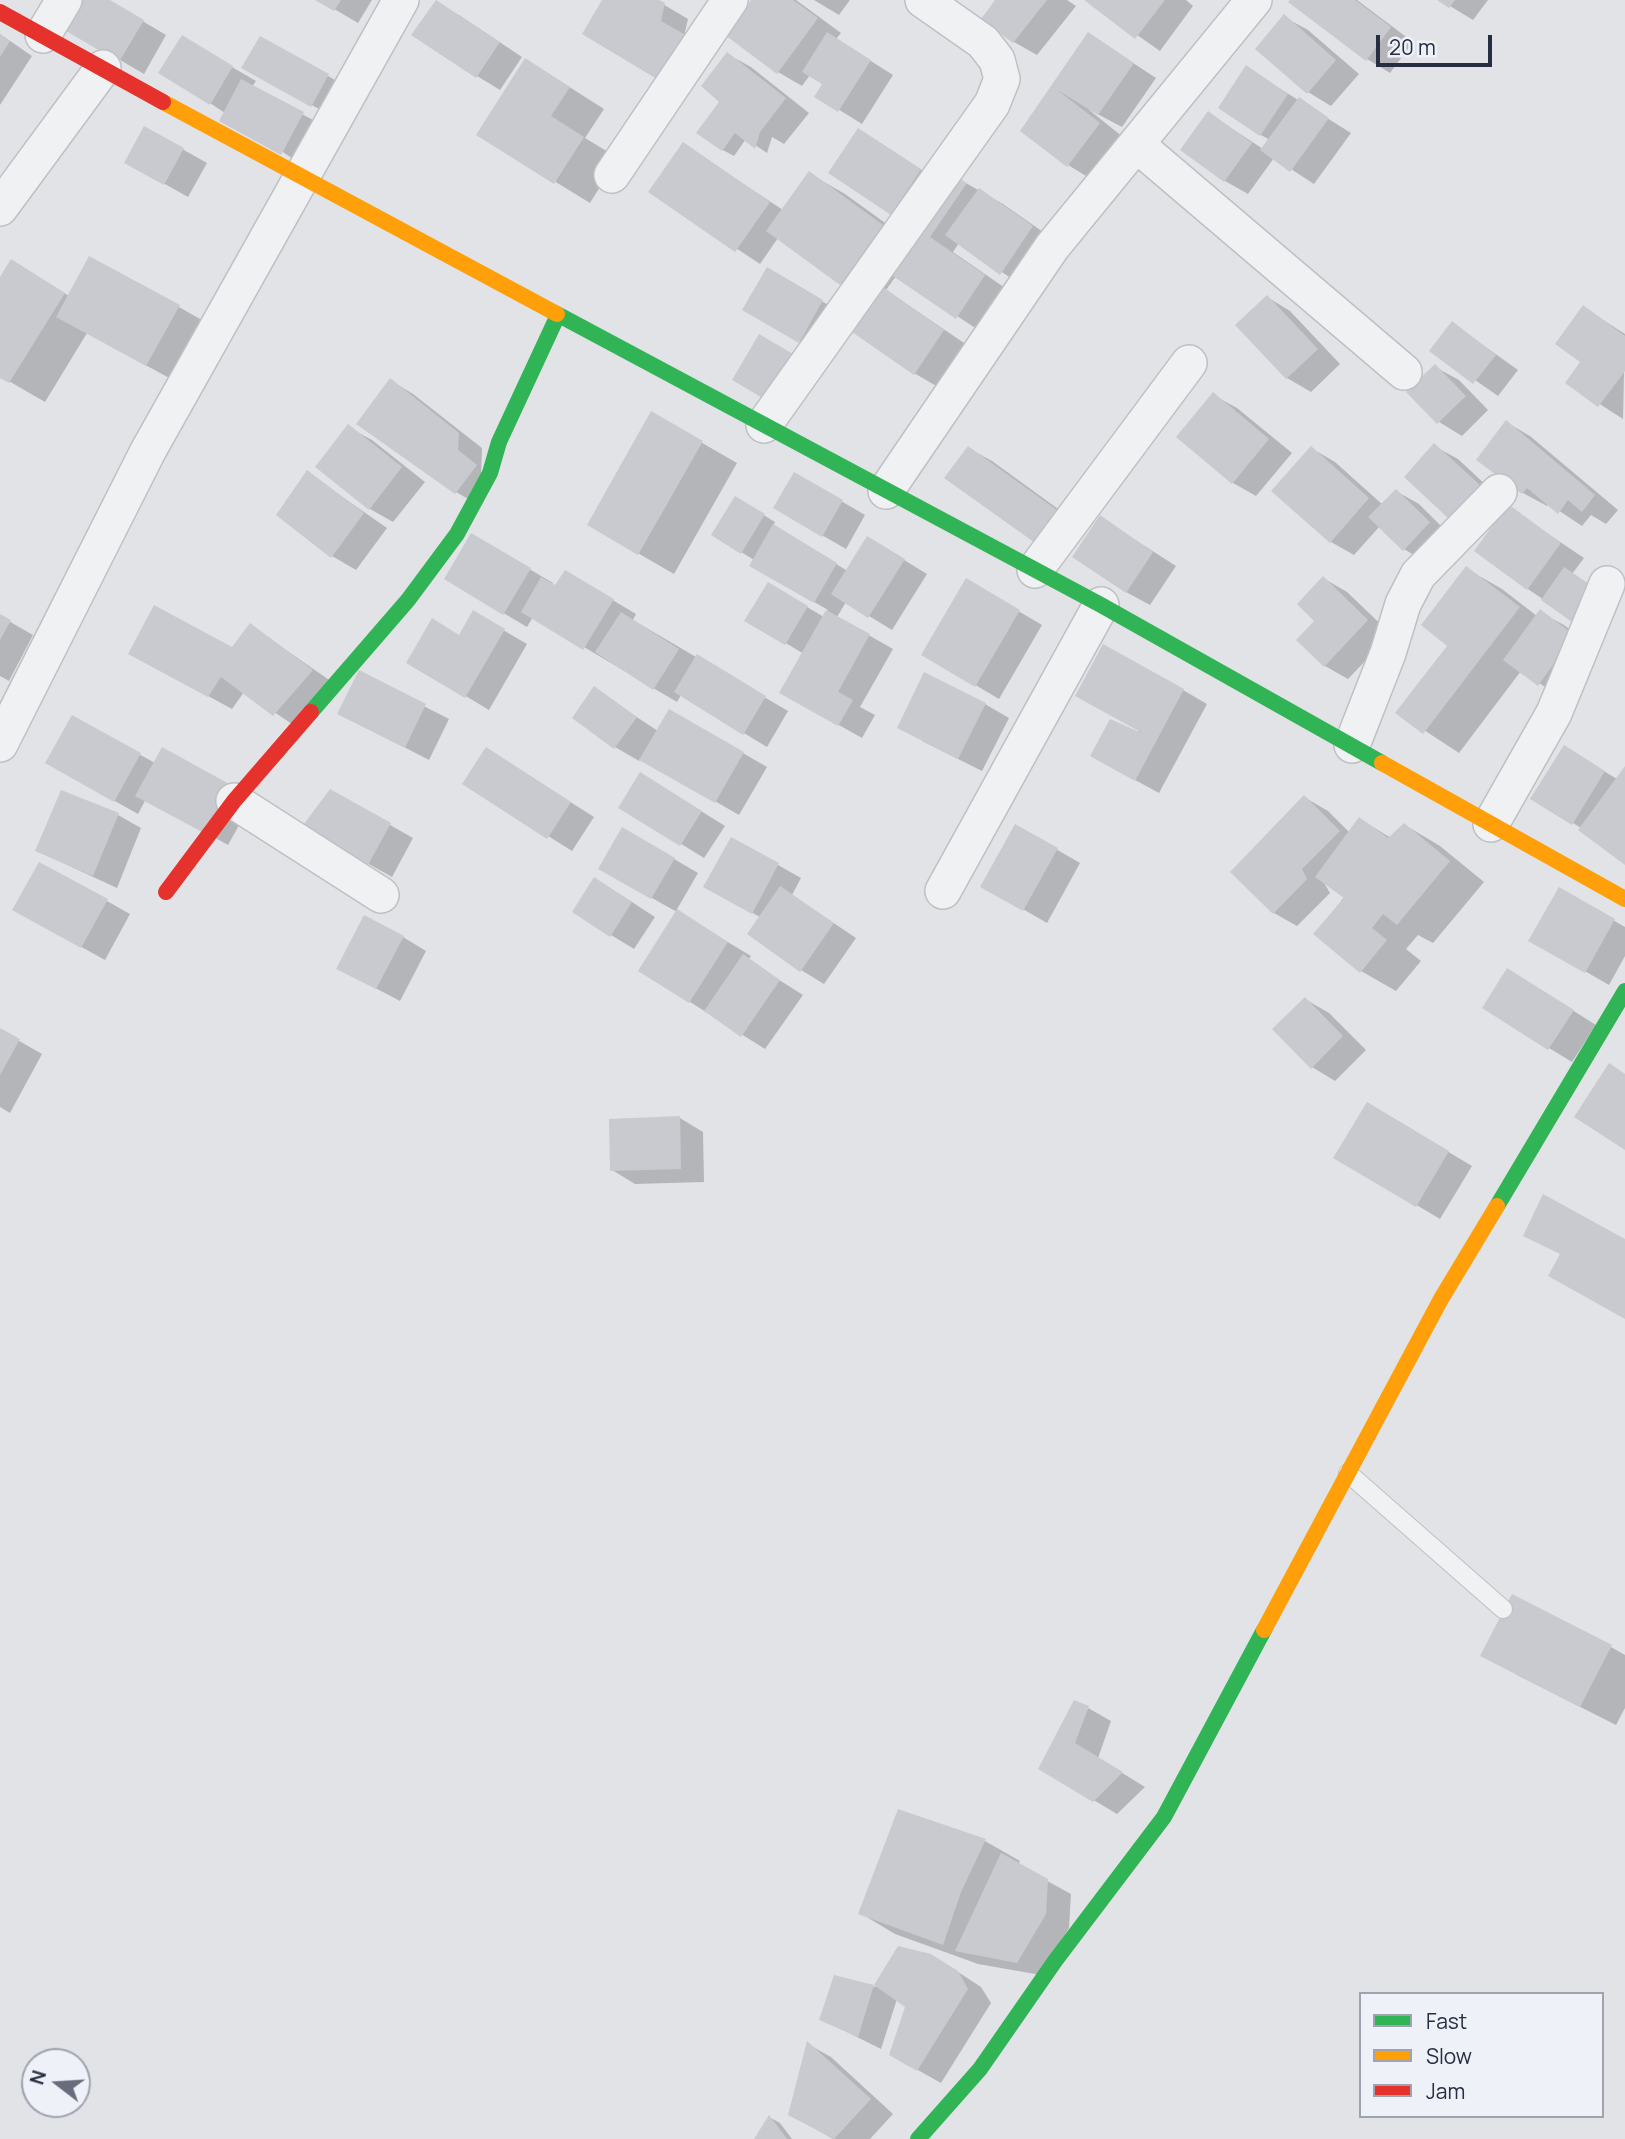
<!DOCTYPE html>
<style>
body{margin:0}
#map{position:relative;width:1625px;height:2139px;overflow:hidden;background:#e1e3e6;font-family:Manrope,sans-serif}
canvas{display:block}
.legend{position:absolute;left:1359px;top:1992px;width:245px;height:126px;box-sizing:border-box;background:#eef1f7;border:2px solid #9ea3af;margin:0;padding:9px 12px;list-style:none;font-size:21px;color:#262e42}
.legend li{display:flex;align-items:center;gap:14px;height:35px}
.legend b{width:35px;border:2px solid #9ea3af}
.north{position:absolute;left:21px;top:2048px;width:70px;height:70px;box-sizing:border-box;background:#eef1f7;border:2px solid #9ea3af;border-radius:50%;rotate:287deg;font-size:19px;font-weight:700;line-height:28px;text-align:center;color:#262e42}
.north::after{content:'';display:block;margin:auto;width:24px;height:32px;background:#676d7b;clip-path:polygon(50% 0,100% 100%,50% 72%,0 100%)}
.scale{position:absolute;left:1376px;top:35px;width:116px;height:32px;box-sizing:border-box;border:4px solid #262e42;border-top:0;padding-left:9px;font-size:21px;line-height:24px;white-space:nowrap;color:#262e42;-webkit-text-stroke:5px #eef1f7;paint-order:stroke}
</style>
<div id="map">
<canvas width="1625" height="2139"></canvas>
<ul class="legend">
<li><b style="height:9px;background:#30b455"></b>Fast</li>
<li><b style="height:9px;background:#ff9f0a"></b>Slow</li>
<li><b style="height:9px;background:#e5322d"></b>Jam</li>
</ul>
<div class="north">N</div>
<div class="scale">20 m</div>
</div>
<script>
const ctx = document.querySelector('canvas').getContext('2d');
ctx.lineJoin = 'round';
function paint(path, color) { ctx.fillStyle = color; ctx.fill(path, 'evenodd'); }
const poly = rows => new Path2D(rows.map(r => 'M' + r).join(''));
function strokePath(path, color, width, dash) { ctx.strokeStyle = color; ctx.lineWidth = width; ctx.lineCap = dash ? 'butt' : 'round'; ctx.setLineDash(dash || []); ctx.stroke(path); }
paint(poly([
 [107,0,166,35,144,74,64,27],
 [319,0,372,0,358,23],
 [604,0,656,0,688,19,684,36],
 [753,0,796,0,841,33,836,39,893,75,862,124,817,96,824,83,810,75,802,86,778,72],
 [814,0,850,0,839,15],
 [998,0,1067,0,1076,6,1037,55,1014,42],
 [1087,0,1186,0,1193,6,1160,51],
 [1292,0,1357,0,1413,42,1390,73,1367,59],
 [1440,0,1488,0,1473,20],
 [459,15,522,57,500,90,477,76],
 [1284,17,1308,30,1359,74,1331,106,1308,92],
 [0,34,32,56,0,105],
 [1089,34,1156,78,1122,127,1088,109,1123,137,1091,179,1068,165,1022,130],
 [182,38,256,81,252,87,326,127,305,167,210,103],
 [261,38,351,89,335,118,244,67],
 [727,54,751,67,809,113,784,144,772,137,767,153,746,139,734,156,723,150,719,104],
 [1247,68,1351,133,1314,184,1274,158,1248,194,1225,181,1208,113,1263,149,1270,140,1261,135],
 [560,81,604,109,585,138,618,158,590,203,479,135],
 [145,128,207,163,188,197,126,162],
 [859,130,943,184,915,227,831,172],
 [683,144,783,210,810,174,845,194,913,243,957,178,1003,204,1056,241,1024,287,959,243,953,252,1008,290,980,331,896,276,886,290,967,345,938,387,914,373,871,302,841,284,778,238,760,264,651,192],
 [767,270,846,315,823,355,745,309],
 [0,280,46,282,69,296,179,307,214,327,182,385,87,333,45,402,0,376],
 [1267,297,1290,311,1340,364,1311,392,1287,378,1238,325],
 [1583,307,1625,334,1623,419,1567,383,1582,362],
 [1452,323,1518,370,1498,396,1432,350],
 [1435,367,1459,380,1488,410,1462,436,1439,422],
 [390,380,413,394,482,448,480,506,456,492],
 [1213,395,1237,408,1292,453,1256,496,1233,483],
 [652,414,737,463,674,574,589,525],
 [1506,422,1530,436,1618,510,1606,524,1591,515,1582,526,1549,504,1547,506,1523,493,1479,459],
 [348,427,372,440,425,482,393,522,370,509],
 [1434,446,1458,459,1502,500,1450,518],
 [968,448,992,461,1083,527,1039,544],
 [1311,448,1335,462,1383,505,1396,491,1419,504,1452,537,1427,563,1404,549,1380,526,1354,555,1331,542],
 [308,473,387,528,356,570,332,556],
 [795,474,865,515,846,549,775,508],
 [736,498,775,522,773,526,846,570,891,552,927,574,892,630,846,602,837,617,893,649,860,707,875,715,862,738,782,693,804,654,747,620,768,584,824,617,828,610,751,565,754,560,714,535],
 [1508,507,1584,558,1572,574,1573,620,1528,589],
 [1101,518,1176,566,1150,605,1126,592],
 [472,535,553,583,552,585,589,586,636,614,633,620,788,711,767,747,681,695,677,702,533,617,527,627,446,579],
 [1467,569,1502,589,1537,616,1540,612,1564,625,1597,650,1562,698,1521,671,1459,753,1398,713,1450,645],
 [1323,578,1347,592,1391,634,1348,679,1325,666,1316,621],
 [966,580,1042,625,999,699,923,654],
 [474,613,527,644,489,710,409,662,460,637],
 [0,616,33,635,9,681,0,676],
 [250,625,335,684,298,728,244,692,232,709,153,666,233,650],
 [359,673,449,719,429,760,340,714],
 [594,689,658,731,670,711,767,767,739,815,640,758,639,761,615,747],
 [1183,690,1207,704,1159,793,1115,769,1139,730],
 [985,704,1009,718,982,771,922,741],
 [72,717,155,763,253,800,228,845,146,799,138,814,47,763],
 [1587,761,1617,779,1625,768,1625,863,1581,828,1533,798],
 [509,763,594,817,572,851,464,783],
 [664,788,725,826,704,858,621,807],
 [330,791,413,838,392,877,369,864],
 [1304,797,1328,811,1350,833,1360,819,1391,838,1405,825,1440,846,1484,882,1433,943,1418,935,1406,949,1421,961,1396,991,1361,971,1316,933,1345,896,1323,881,1330,893,1297,926,1274,913],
 [118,815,141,828,117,888,37,851],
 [1016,826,1080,863,1047,923,983,886],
 [623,829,698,873,676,911,751,956,749,959,765,971,803,995,765,1049,690,1002,677,912,600,869],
 [778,865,801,878,792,895,856,938,824,984,801,970,760,917,729,900],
 [1559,889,1625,927,1625,956,1609,985,1531,940],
 [618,893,655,917,634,949,611,935],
 [107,901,130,914,105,960,38,923],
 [403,937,426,951,400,1001,362,981],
 [1531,984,1596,1025,1572,1062,1549,1048],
 [1305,999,1329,1013,1366,1050,1335,1081,1312,1067],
 [0,1030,42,1054,10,1113,0,1107],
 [1368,1104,1472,1166,1440,1219,1336,1157],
 [680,1118,703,1132,704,1182,635,1184,612,1170],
 [1611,1647,1625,1655,1625,1708,1616,1725,1517,1675],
 [1088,1708,1111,1721,1098,1758,1145,1787,1117,1814,1040,1768],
 [899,1811,985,1841,1020,1861,1018,1865,1071,1894,1069,1928,1041,1975,978,1964,895,1934,860,1913],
 [899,1948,955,1970,981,1987,991,2003,941,2083,891,2055,908,2006,897,1999,881,2049,821,2019,835,1977,875,1987],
 [808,2044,831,2057,893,2114,870,2139,833,2139,814,2128],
 [769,2117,780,2123,792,2139,756,2139]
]), '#0003');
paint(poly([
 [77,0,110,0,144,20,119,62,61,28],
 [315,0,341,0,334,11],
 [436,0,500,42,476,78,411,35],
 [602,0,659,0,665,3,661,21,689,37,662,82,582,34],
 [751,0,793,0,818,18,777,74,725,35],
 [995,0,1047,0,1013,43,981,19],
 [1084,0,1165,0,1135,39],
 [1290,0,1355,0,1391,27,1366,61,1288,2],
 [1437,0,1455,0,1449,8],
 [1284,14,1336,60,1307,94,1255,49],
 [827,32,871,60,838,112,814,97,822,84,802,72],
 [1088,32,1134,63,1098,115,1056,89,1100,123,1067,167,1020,131],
 [0,34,10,41,0,57],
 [182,35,233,66,210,105,158,73],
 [260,36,329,74,311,107,241,68],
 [727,52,786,98,760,132,755,149,735,133,722,151,696,133,719,102,701,86],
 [525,58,570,87,551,116,584,137,554,184,476,135],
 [1246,65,1288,94,1260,136,1218,108],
 [241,79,304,112,281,155,219,121],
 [1299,97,1329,118,1290,172,1260,150],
 [1208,111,1252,143,1224,182,1180,150],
 [144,126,184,148,164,185,124,163],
 [858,128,921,169,891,215,828,173],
 [683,142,770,202,735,252,648,192],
 [809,171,883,225,840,285,766,231],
 [956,176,967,183,930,237,985,275,956,319,890,274],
 [979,188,1033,226,1000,275,945,235],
 [89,256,180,305,146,366,56,317],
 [11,259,65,293,9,383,0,378,0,277],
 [767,267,823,300,799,343,742,310],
 [880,285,944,330,914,375,849,330],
 [1267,295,1318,349,1286,379,1235,325],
 [1583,305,1625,336,1625,371,1598,407,1565,383,1580,362,1555,344],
 [1452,321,1496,355,1473,384,1429,351],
 [759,334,793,354,766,400,732,380],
 [1435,364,1466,396,1437,424,1406,392],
 [390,378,459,433,458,450,477,465,455,494,356,424],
 [1213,392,1269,439,1232,484,1176,437],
 [651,411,703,441,638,555,587,525],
 [1506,420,1595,495,1582,512,1568,500,1558,514,1527,488,1522,494,1476,460],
 [348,424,402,467,369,510,315,467],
 [1434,443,1480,485,1449,519,1404,477],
 [968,446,1061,513,1038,545,944,478],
 [1311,446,1369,498,1330,543,1271,491],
 [307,470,364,513,331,558,276,515],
 [794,472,843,500,822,537,773,508],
 [1396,489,1430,522,1403,551,1368,517],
 [735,496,765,514,741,554,711,535],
 [1508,504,1561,543,1527,590,1474,551],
 [1100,515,1153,552,1126,593,1072,557],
 [773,524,837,563,814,603,749,566],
 [471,533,531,568,503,615,444,579],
 [867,536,905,559,868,618,831,594],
 [1466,566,1520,607,1423,734,1395,713,1447,646,1421,625],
 [1564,567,1595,588,1572,622,1541,600],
 [565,570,614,599,583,650,521,612,541,577,555,585],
 [1323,576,1368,620,1324,667,1296,640,1314,621,1297,604],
 [966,578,1020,610,975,687,921,655],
 [768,582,808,606,785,645,744,621],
 [154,605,232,647,250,623,313,670,273,716,221,677,208,697,128,654],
 [1540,609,1574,635,1538,686,1503,660],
 [473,610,505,629,465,698,406,663,432,618,459,635],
 [826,610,870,634,838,692,853,700,838,726,779,693],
 [621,612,679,649,653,690,595,652],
 [0,614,11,620,0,640],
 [1103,644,1184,689,1135,781,1090,756,1110,719,1144,734,1075,696],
 [697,654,766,696,743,735,674,692],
 [359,670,426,704,405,748,337,714],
 [924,672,986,703,958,759,897,728],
 [594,686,637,717,614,749,572,718],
 [669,709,744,752,715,803,639,760],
 [72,715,141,753,114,802,45,763],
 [1564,745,1605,771,1572,825,1530,799],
 [162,747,231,785,204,833,135,796],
 [486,747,571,802,547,839,462,784],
 [1625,766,1625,865,1578,830],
 [640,772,702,811,680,846,618,808],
 [330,789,391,823,368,865,304,824],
 [61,790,119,813,93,876,35,851],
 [1304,795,1340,831,1302,869,1307,879,1273,914,1230,872],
 [1359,817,1388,838,1404,823,1450,861,1397,925,1383,914,1372,928,1387,940,1360,973,1313,934,1344,898,1315,877],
 [1015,824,1058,848,1023,911,980,887],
 [622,827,675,858,651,899,598,869],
 [731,837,779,863,752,914,703,887],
 [39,862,108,899,81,948,12,910],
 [594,877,632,902,610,937,572,912],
 [780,886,834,923,800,972,747,934],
 [1559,887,1615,919,1585,973,1528,941],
 [677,909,728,942,689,1003,638,971],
 [364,915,404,936,376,989,336,969],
 [743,954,780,980,741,1037,704,1011],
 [1507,968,1574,1010,1548,1050,1482,1008],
 [1305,997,1343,1036,1311,1069,1272,1029],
 [0,1028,20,1039,0,1075],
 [1609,1063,1625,1074,1625,1150,1574,1117],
 [1367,1102,1449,1151,1416,1207,1333,1158],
 [680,1116,681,1169,610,1171,609,1119],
 [1543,1194,1625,1239,1625,1319,1548,1276,1560,1254,1523,1236],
 [1512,1594,1612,1645,1580,1707,1480,1656],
 [1074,1700,1089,1706,1075,1743,1123,1772,1093,1802,1038,1769],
 [898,1809,986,1839,961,1892,943,1945,858,1914],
 [1001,1853,1048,1879,1046,1914,1017,1963,955,1951],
 [898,1946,931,1954,958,1971,968,1989,917,2071,889,2055,905,2007,874,1985,858,2037,819,2020,834,1975,874,1985],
 [807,2041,871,2099,834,2139,788,2115],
 [769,2115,787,2139,754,2139]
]), '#c8cacf');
const lane = poly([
 [1348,1473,1503,1609]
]);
const street = poly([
 [43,35,64,0],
 [1136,144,1404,372],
 [612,175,730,0],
 [0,208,103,68],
 [764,425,992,104,1002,79,997,60,983,42,923,0],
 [886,491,1052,247,1254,0],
 [1035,570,1189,363],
 [0,744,148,451,401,0],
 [1352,745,1388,653,1403,604,1418,575,1499,492],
 [234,801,381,895],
 [1491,824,1554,713,1607,584],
 [943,891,1101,605]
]);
strokePath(lane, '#bec0c4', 20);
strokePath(street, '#bec0c4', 38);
strokePath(lane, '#f0f1f3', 18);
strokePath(street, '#f0f1f3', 35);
strokePath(poly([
 [557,314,1101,605,1382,763],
 [311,712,408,600,457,534,490,473,499,442,558,315],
 [1497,1206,1625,991],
 [918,2139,980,2069,1055,1961,1164,1817,1264,1630]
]), '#30b455', 16);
strokePath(poly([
 [163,102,557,314],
 [1382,763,1625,899],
 [1264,1630,1441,1299,1497,1206]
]), '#ff9f0a', 16);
strokePath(poly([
 [0,12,163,102],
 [166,892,234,801,311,712]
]), '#e5322d', 16);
</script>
